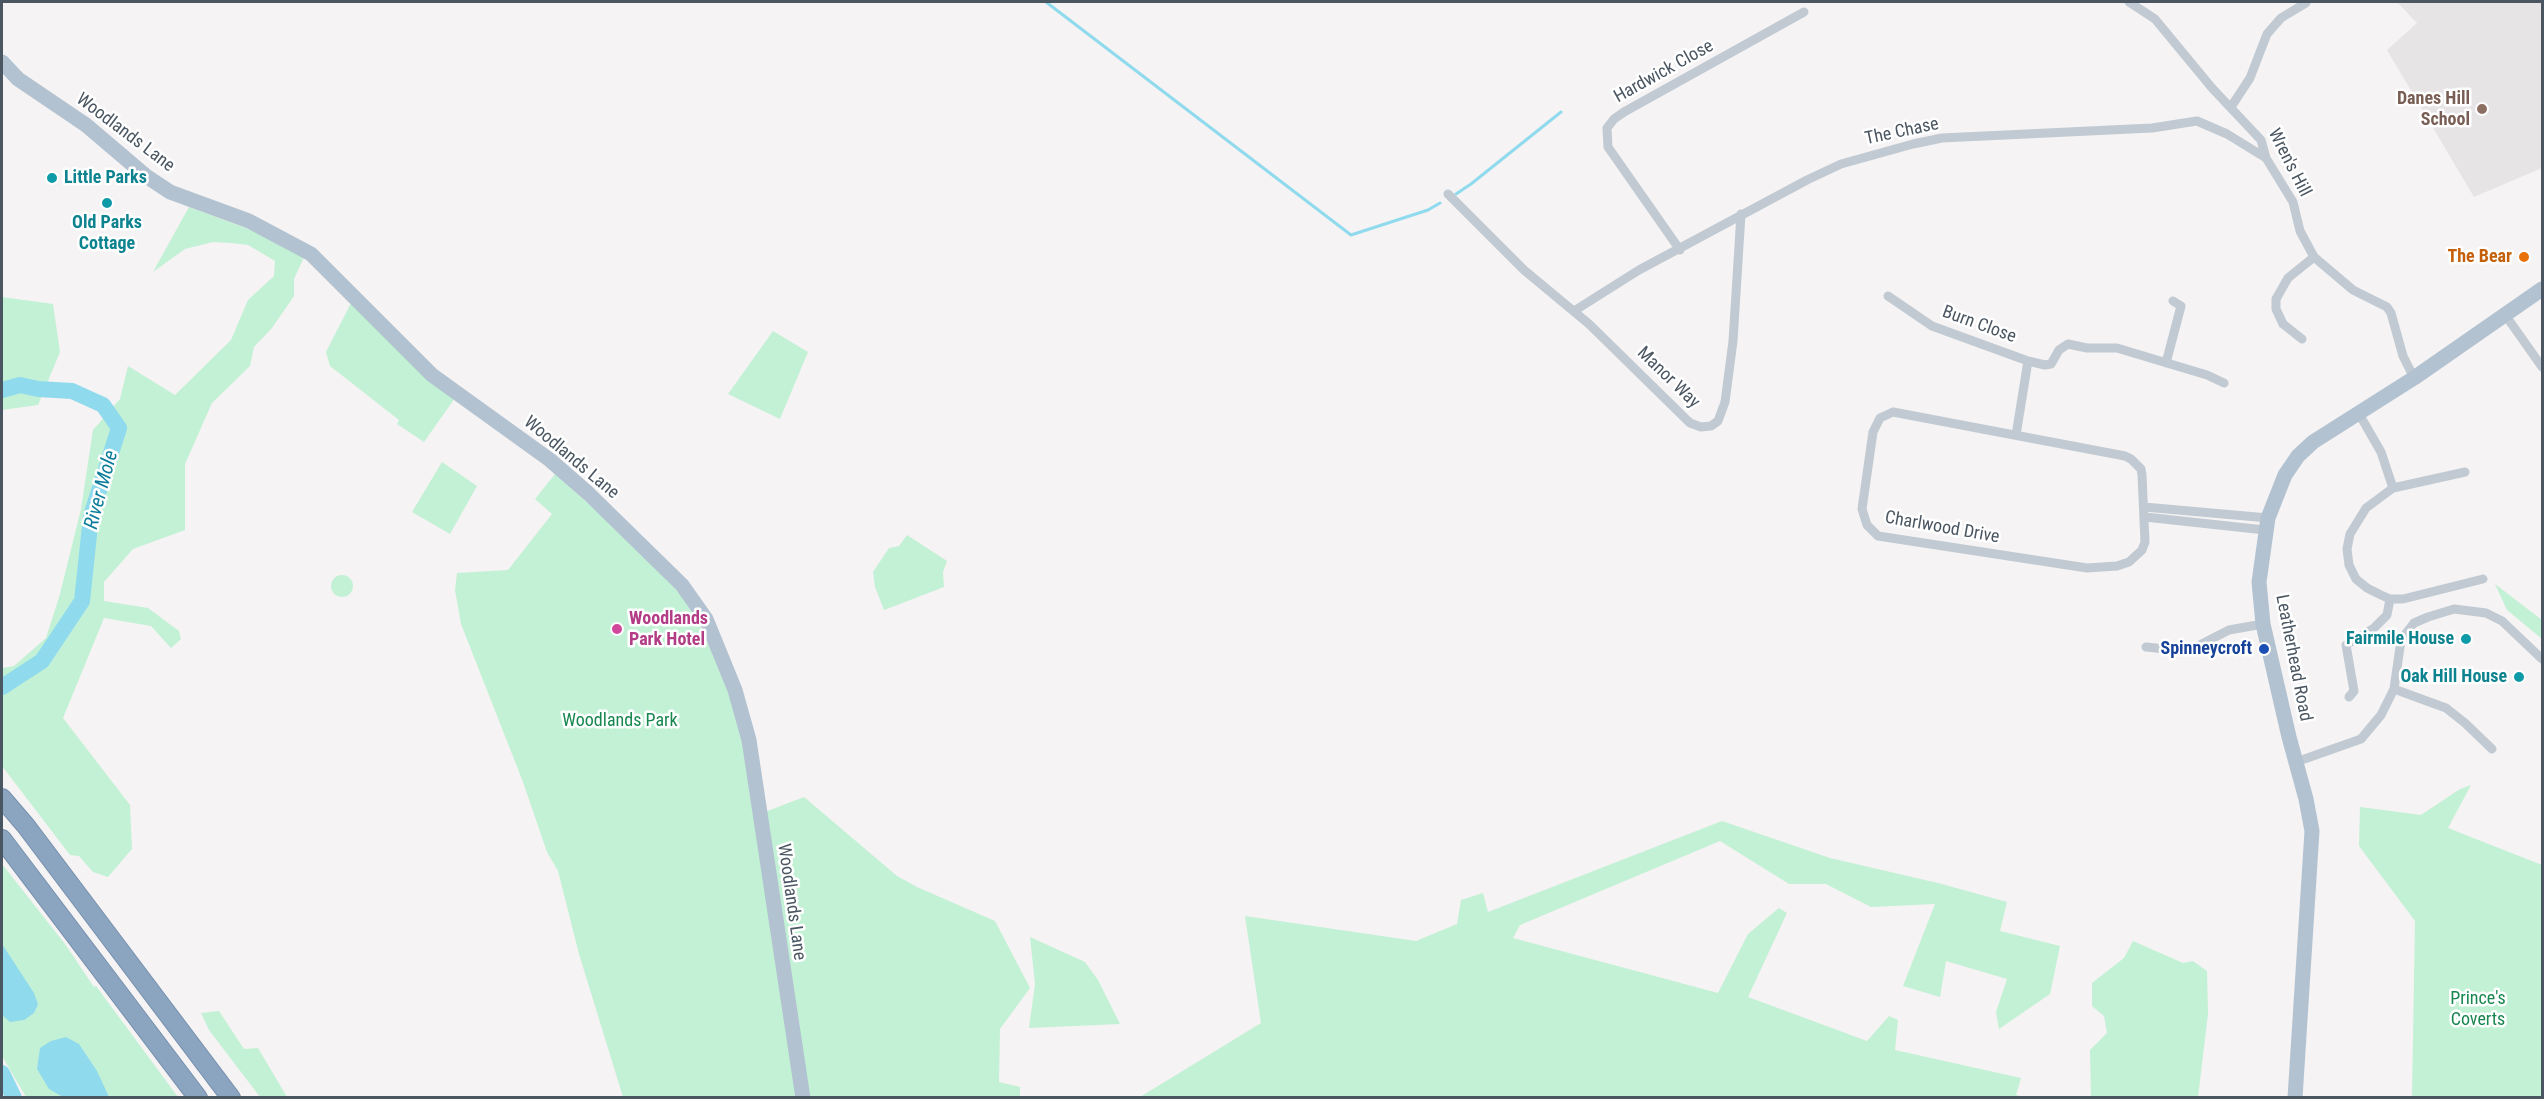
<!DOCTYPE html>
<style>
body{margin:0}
#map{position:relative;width:2544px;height:1099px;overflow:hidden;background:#f5f3f3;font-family:"Roboto Condensed",sans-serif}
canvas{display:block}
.frame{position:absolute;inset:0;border:3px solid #4a5661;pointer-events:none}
</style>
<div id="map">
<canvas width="2544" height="1099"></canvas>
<div class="frame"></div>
</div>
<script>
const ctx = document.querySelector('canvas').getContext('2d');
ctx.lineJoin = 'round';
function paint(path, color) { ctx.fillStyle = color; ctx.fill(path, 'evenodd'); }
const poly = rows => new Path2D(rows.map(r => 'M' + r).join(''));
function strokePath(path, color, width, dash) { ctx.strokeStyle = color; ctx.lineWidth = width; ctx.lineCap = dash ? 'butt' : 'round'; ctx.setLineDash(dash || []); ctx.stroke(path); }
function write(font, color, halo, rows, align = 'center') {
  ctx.font = font + ' "Roboto Condensed",sans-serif'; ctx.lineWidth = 5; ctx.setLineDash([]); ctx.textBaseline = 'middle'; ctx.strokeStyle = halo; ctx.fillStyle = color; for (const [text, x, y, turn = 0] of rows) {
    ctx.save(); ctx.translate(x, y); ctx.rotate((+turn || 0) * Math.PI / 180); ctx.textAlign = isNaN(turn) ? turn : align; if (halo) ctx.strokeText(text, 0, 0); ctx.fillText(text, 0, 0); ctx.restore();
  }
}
paint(poly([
 [2397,2,2542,2,2542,168,2474,197,2387,50,2417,23]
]), '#e6e4e5');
paint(poly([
 [189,207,286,243,305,255,294,279,294,296,272,328,254,347,250,366,212,403,185,464,185,530,133,549,104,582,104,601,148,608,179,631,181,639,171,648,151,626,104,618,63,718,130,805,132,849,108,877,93,872,79,856,70,855,2,766,2,668,14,666,46,638,60,594,81,509,93,430,120,399,128,366,175,395,231,340,248,300,274,276,275,261,248,245,231,243,213,242,185,249,153,272],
 [2,297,53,304,60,352,38,405,2,410],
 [352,301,455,398,424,442,397,424,399,420,330,366,326,352],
 [773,331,808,352,780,419,728,394],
 [442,462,477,486,450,534,412,512],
 [555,474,629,540,680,594,696,617,727,685,745,753,798,1097,623,1097,579,954,558,871,547,852,523,782,461,624,455,590,457,573,508,570,552,514,535,499],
 [907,535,947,561,943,572,944,587,884,610,875,587,873,572,889,548,899,546],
 '331 586a11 11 0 1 1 22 0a11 11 0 1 1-22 0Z',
 [2495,584,2542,620,2542,639,2507,610],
 [2471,785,2448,828,2542,865,2542,1097,2412,1097,2415,921,2359,846,2360,807,2421,815,2460,789],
 [804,797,897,876,917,887,995,921,1030,988,1000,1029,999,1082,1020,1087,1020,1097,808,1097,765,812],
 [1722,821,1830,858,1938,883,2007,902,2000,931,2060,946,2050,994,1999,1029,1996,1012,2007,979,1946,961,1940,997,1903,986,1935,904,1871,907,1826,884,1789,884,1720,841,1520,925,1513,938,1718,993,1748,934,1779,908,1787,913,1748,997,1867,1041,1889,1016,1898,1020,1895,1050,2021,1078,2016,1095,2024,1097,1140,1097,1261,1023,1245,916,1416,941,1457,924,1461,900,1483,893,1488,912],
 [2,864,65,944,94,987,96,986,178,1097,26,1097,2,1056],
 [1030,937,1085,962,1098,980,1120,1024,1029,1028,1035,984],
 [2133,941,2183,963,2193,961,2207,971,2208,1014,2198,1097,2091,1097,2090,1050,2107,1033,2104,1016,2092,1006,2092,983,2124,958],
 [219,1011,244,1049,258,1048,287,1097,260,1097,209,1030,201,1013]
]), '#c3f1d5');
paint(poly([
 [2,944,34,993,38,1004,34,1013,24,1020,10,1022,2,1015],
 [66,1037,79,1044,97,1071,109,1097,63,1097,49,1089,37,1069,40,1048,51,1041]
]), '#90daee');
strokePath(poly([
 [1046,2,1351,235,1428,210,1440,203],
 [1456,194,1471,184,1561,112]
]), '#90daee', 3);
strokePath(poly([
 [2,390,20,385,38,389,72,391,103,405,119,428,91,516,82,601,42,661,2,687],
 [2,1073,14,1098]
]), '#90daee', 16);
const motorway = poly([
 [2,798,26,826,231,1098],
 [2,839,198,1098]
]);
strokePath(motorway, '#7690ad', 20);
strokePath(poly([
 [2129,2,2155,19,2212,88,2261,140,2266,158,2293,202,2300,231,2314,257,2353,290,2387,307,2391,313,2403,356,2414,378],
 [2231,107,2250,78,2267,34,2281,18,2306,3],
 [1448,194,1524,270,1589,324,1690,423,1701,427,1711,426,1718,421,1725,402,1733,341,1741,214],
 [1680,250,1608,147,1607,128,1614,119,1624,112,1804,12],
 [1888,296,1932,326,2028,361,2016,435],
 [1574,311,1639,270,1807,180,1841,164,1913,144,1942,138,2152,128,2197,121,2227,134,2266,158],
 [2506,316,2542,367],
 [2302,339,2283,324,2276,309,2276,299,2288,278,2314,257],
 [2028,361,2045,365,2051,364,2059,350,2068,344,2087,348,2117,348,2207,375,2224,383],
 [2166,363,2181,306,2173,301],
 [1893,412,2125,456,2131,459,2141,469,2142,475,2145,542,2142,550,2129,562,2117,566,2087,568,1878,536,1867,525,1862,509,1873,432,1880,418,1893,412],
 [2358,412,2381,452,2393,488,2366,508,2350,534,2347,549,2349,565,2356,579,2367,588,2381,595,2390,599,2403,599,2483,579],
 [2393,488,2465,472],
 [2144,507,2268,518],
 [2145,517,2265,530],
 [2146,647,2184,651,2194,648,2229,630,2263,624],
 [2394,689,2446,708,2465,723,2492,749],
 [2349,697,2354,691,2346,645,2374,628,2387,615,2390,599],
 [2296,762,2361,739,2381,715,2394,689,2401,640,2414,623,2428,617,2454,609,2486,613,2502,621,2542,659]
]), '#c1cad2', 9);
strokePath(poly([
 [2,62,18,79,86,125,146,176,170,192,249,221,311,254,432,375,550,460,589,494,682,585,706,619,735,690,749,740,803,1098],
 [2295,1098,2312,831,2306,799,2289,737,2263,624,2259,582,2268,518,2285,475,2298,456,2313,442,2414,378,2542,289]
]), '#b3c2d1', 15);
strokePath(motorway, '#8ba5c1', 18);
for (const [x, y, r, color] of [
 [2482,109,6,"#8d6e63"],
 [52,178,6,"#0f9aa8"],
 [107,203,6,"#0f9aa8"],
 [2524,257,6,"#e8710a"],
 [617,629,6,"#d1479c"],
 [2466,639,6,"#0f9aa8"],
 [2264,649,6,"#1a4fb4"],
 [2519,677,6,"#0f9aa8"]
]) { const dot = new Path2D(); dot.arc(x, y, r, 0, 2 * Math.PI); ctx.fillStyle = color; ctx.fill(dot); strokePath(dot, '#fff', 2); }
write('18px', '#4a5661', '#fff', [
 ["Hardwick Close",1664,72,-29],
 ["The Chase",1902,132,-12],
 ["Woodlands Lane",125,133,37],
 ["Wren's Hill",2289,163,63],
 ["Burn Close",1979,325,20],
 ["Manor Way",1668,378,44],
 ["Woodlands Lane",571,458,40],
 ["Charlwood Drive",1942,528,10],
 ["Leatherhead Road",2293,658,79],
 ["Woodlands Lane",791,902,82]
]);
write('bold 18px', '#785e54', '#fff', [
 ["Danes Hill",2470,99],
 ["School",2470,120]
], 'right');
write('bold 18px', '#0d838f', '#fff', [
 ["Little Parks",64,178,"left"],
 ["Old Parks",107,223,"center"],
 ["Cottage",107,244,"center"],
 ["Fairmile House",2454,639],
 ["Oak Hill House",2507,677]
], 'right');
write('bold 18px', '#c56008', '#fff', [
 ["The Bear",2512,257]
], 'right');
write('bold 18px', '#b23c85', '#fff', [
 ["Woodlands",629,619],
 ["Park Hotel",629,640]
], 'left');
write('bold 18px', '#164399', '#fff', [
 ["Spinneycroft",2252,649]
], 'right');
write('18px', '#17864f', '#fff', [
 ["Woodlands Park",620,721],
 ["Prince's",2478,999],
 ["Coverts",2478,1020]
]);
write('italic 20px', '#0c7c9b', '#fff', [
 ["River Mole",102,490,-75]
]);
</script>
